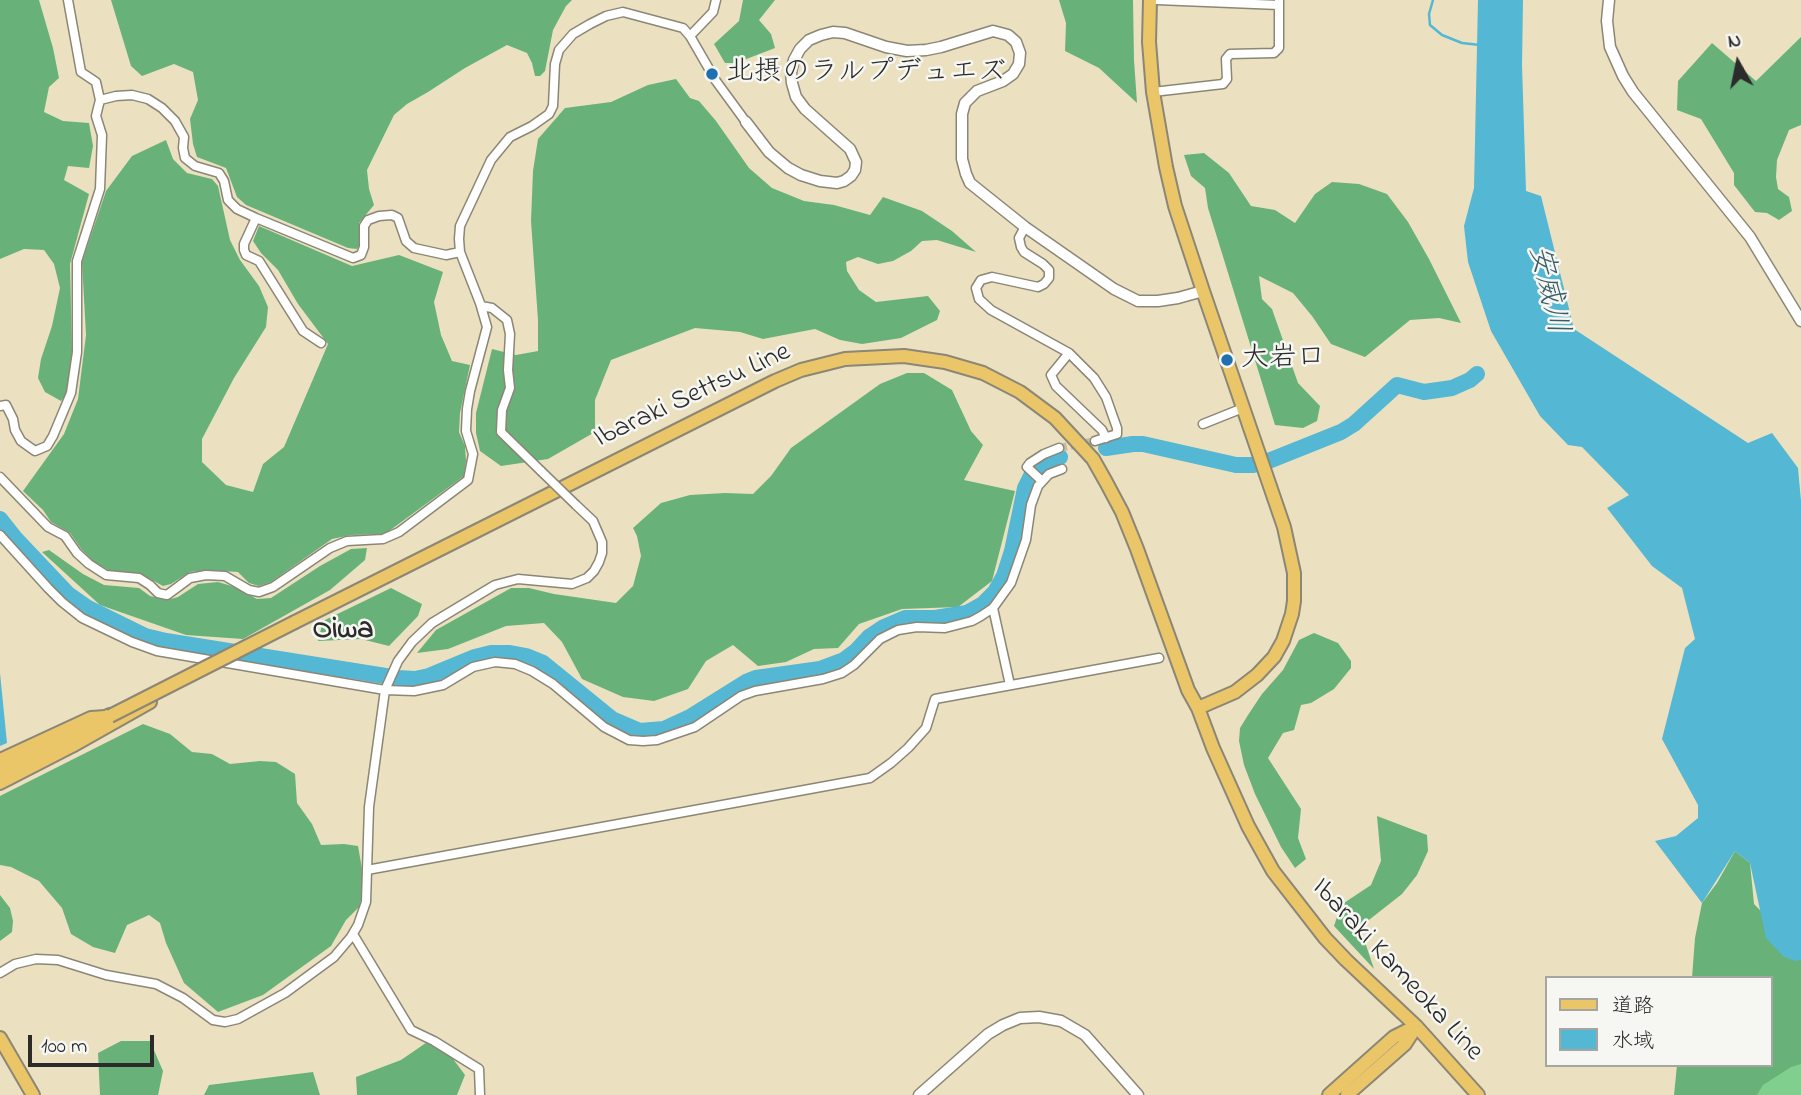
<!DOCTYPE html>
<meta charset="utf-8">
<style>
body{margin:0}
#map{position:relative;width:1801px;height:1095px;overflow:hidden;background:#ebe1c0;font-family:"Indie Flower","Klee One",sans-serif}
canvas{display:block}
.legend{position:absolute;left:1545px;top:976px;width:228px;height:91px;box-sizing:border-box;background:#f6f6f2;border:2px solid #a5a5a2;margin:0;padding:9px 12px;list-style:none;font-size:21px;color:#2b2b2b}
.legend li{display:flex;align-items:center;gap:14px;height:35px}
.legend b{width:35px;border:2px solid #a5a5a2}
.north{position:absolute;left:1703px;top:28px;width:70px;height:70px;-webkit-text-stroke:5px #f6f6f2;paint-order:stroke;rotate:351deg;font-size:19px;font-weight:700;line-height:28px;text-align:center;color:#2b2b2b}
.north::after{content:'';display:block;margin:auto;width:24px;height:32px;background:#2b2b2b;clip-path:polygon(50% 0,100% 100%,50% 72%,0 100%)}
.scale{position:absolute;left:28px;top:1035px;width:126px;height:32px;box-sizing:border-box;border:4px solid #2b2b2b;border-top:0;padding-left:9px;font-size:21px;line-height:24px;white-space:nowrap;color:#2b2b2b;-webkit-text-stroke:5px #f6f6f2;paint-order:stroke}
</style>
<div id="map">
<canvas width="1801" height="1095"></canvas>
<ul class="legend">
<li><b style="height:9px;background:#eac669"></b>道路</li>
<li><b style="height:19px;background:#54b7d3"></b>水域</li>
</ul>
<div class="north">N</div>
<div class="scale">100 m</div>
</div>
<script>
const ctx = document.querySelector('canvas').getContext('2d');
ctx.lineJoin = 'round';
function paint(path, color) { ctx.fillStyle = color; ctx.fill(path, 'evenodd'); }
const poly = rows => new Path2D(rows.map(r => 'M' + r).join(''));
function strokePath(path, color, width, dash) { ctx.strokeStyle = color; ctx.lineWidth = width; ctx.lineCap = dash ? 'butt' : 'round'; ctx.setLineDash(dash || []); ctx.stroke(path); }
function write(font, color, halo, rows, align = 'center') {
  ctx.font = font + ' "Indie Flower","Klee One",sans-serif'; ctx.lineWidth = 5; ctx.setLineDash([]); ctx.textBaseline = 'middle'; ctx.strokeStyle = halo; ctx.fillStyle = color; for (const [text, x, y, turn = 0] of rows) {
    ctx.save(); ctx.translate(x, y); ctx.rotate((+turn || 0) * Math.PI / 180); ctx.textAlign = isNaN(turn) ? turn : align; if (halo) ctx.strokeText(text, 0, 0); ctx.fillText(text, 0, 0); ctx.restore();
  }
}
paint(poly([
 [1801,1054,1801,1095,1733,1095]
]), '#81cf8e');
paint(poly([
 [0,0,39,0,53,48,59,78,49,87,44,112,63,121,89,123,93,146,89,168,68,166,64,180,89,194,70,264,72,352,66,395,61,401,45,392,38,378,41,359,52,326,60,288,54,264,44,250,24,249,0,259],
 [111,0,572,0,566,6,553,30,545,71,540,76,535,76,532,63,527,53,507,45,465,68,428,92,407,104,394,115,367,170,369,189,374,205,359,223,360,244,357,249,348,248,246,205,237,197,226,168,197,157,193,144,190,119,198,100,193,72,174,64,142,76,131,66],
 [743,0,775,0,759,20,771,34,775,48,736,63,725,63,714,44,739,21],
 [1059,0,1133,0,1134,60,1137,103,1099,68,1065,51,1066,23],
 [1801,37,1801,125,1789,130,1777,160,1776,177,1778,189,1789,197,1792,211,1779,220,1767,213,1755,212,1734,185,1734,173,1701,119,1677,110,1678,81,1712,43,1756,81],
 [676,79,690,98,699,101,716,121,749,168,772,188,804,201,834,205,870,215,883,197,922,211,952,231,976,252,937,240,922,241,911,251,893,261,878,264,858,257,846,262,847,271,859,290,876,302,928,296,940,311,937,320,901,338,862,344,840,340,815,329,763,339,740,332,695,328,611,360,595,400,595,432,548,459,501,466,480,451,476,433,476,413,492,349,516,355,538,351,538,320,531,221,533,171,538,139,565,108,611,102,648,85],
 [166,140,173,159,187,173,212,179,218,186,230,240,240,260,259,286,268,307,266,327,234,378,202,439,202,462,226,485,253,492,263,464,284,447,328,344,298,304,278,270,261,253,253,241,259,226,352,266,399,255,443,272,434,302,441,335,452,361,470,365,460,413,459,432,465,446,466,461,464,476,385,534,351,535,332,539,271,582,259,586,249,583,238,572,206,570,190,572,171,584,163,586,143,575,108,570,93,561,82,550,70,533,51,522,43,510,23,491,64,434,78,399,86,335,82,262,106,191,132,156],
 [1204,153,1229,173,1251,206,1275,210,1295,223,1315,194,1332,182,1359,184,1387,194,1408,222,1429,259,1461,323,1439,318,1410,320,1365,357,1331,344,1312,316,1293,293,1259,276,1262,299,1272,309,1298,383,1320,406,1317,421,1303,428,1275,425,1208,208,1205,188,1191,176,1184,155],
 [907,373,924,373,952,390,971,431,983,445,964,480,1015,491,992,581,958,607,902,609,859,624,838,648,814,649,786,662,758,666,733,645,706,661,688,689,654,701,623,697,582,679,562,642,544,623,506,626,448,649,417,653,436,630,511,588,529,588,554,594,616,603,633,586,641,556,637,536,633,528,661,503,690,495,725,493,753,494,771,476,791,448,880,384],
 [367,548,365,560,330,590,243,639,186,635,100,605,42,552,49,550,83,574,104,585,139,588,150,596,167,600,178,597,198,584,218,582,235,587,257,599,271,598,320,566,351,549],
 [391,588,422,604,418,616,389,646,361,639,318,641,323,621],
 [1314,633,1338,643,1351,661,1351,668,1334,689,1311,703,1301,705,1294,730,1283,733,1268,758,1301,809,1298,838,1306,859,1295,868,1281,847,1255,794,1244,765,1239,741,1240,728,1248,715,1262,694,1283,670,1299,640],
 [143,724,170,734,192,752,212,754,230,764,260,761,276,762,295,774,297,803,312,824,321,845,344,844,358,846,365,886,359,907,346,920,331,946,263,995,218,1012,184,983,166,943,160,923,149,915,127,925,115,953,93,947,71,934,62,908,39,881,11,867,0,865,0,796],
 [1377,816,1427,835,1428,851,1417,875,1402,894,1360,927,1374,969,1334,926,1341,905,1371,885,1381,861],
 [1735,851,1750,863,1754,904,1786,937,1801,943,1801,1064,1791,1067,1763,1085,1757,1095,1674,1095,1677,1065,1771,1065,1771,978,1692,978,1695,938,1702,903,1717,883],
 [0,895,10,908,13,921,12,932,0,941],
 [436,1036,465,1075,457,1095,357,1095,356,1077,401,1060],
 [121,1041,150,1041,163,1071,158,1095,100,1095,98,1053],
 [313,1072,320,1095,204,1095,209,1085]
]), '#68b279');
paint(poly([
 [1478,0,1523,0,1522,65,1526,191,1541,196,1574,329,1748,443,1772,433,1798,468,1801,501,1801,960,1796,961,1784,957,1766,938,1750,863,1735,851,1702,903,1655,841,1676,836,1698,818,1698,805,1662,739,1685,648,1695,639,1682,588,1652,566,1607,508,1629,495,1582,447,1568,445,1540,416,1491,331,1468,262,1464,226,1474,188],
 [0,673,7,743,0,746]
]), '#54b7d3');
strokePath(poly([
 [1433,0,1429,14,1430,25,1442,35,1462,43,1480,45]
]), '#54b7d3', 2.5);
strokePath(poly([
 [1106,448,1133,444,1143,444,1236,465,1253,465,1271,460,1341,432,1354,424,1397,385,1424,392,1452,388,1470,380,1477,374],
 [0,519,15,538,68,594,88,608,145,636,166,641,398,678,415,679,429,676,475,657,491,653,510,653,526,656,543,663,612,719,640,731,664,729,690,717,746,682,756,678,820,669,844,660,856,651,869,637,884,627,905,618,935,618,967,613,983,604,995,592,1004,576,1012,551,1025,488,1031,476,1044,464,1060,457]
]), '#54b7d3', 16);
strokePath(poly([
 [1059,448,1095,441]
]), '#c5bda2', 8, [8, 4]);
const minor = poly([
 [1157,0,1279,5],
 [690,36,713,12,716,0],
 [1153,92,1223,84,1227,79,1226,59,1230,54,1274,53,1279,48,1279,0],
 [100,100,116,96,132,95,148,99,162,108,175,121,184,137,183,148,185,158,195,166,219,173,224,181,228,200,237,209,256,218,353,258,361,255,364,247,364,226,368,220,379,216,392,215,398,218,406,241,414,248,446,255,460,252],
 [256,218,244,244,244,250,246,255,259,261,303,331,321,343],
 [1025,227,1019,238,1021,247,1024,252,1043,264,1049,270,1049,278,1044,284,1038,287,992,277,981,280,976,288,979,299,991,310,1069,353,1094,378,1106,397,1117,428,1117,434,1095,441],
 [481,306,492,308,507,320,510,334,508,370,510,388,502,410,501,432,541,471],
 [1069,353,1051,375,1056,386,1102,430,1106,438],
 [0,406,6,405,13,419,15,430,21,441,35,451,47,446,53,436,71,393,77,352,77,261,100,189,102,135,96,116,100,100,96,82,81,72,68,0],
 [1203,424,1243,408],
 [0,477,48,527,65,536,77,553,89,564,106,575,139,578,150,585,158,593,167,595,190,578,206,575,225,576,249,590,259,592,273,587,330,548,347,541,383,539,399,532,468,480,473,454,466,431,467,409,470,391,487,327,480,303,460,252,459,239,460,226,491,160,510,137,532,126,549,114,553,106,555,64,559,50,573,34,590,24,606,16,623,12,683,28,690,36,716,81,746,122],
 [1042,481,1027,467,1030,463,1044,454,1059,448],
 [0,535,48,588,62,602,82,618,132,642,157,651,385,690,414,691,443,685,473,667,495,662,515,664,532,671,553,684,604,727,629,740,643,741,657,740,695,727,741,696,755,691,823,679,842,673,854,665,880,639,898,630,917,627,945,628,972,621,981,616,993,608,1011,583,1026,540,1031,505,1038,486,1049,474,1062,469],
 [993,608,1010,685],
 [367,870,870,778,891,763,908,748,926,728,935,699,1159,658],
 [353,934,411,1030,434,1041,479,1069,480,1095],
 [0,973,15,964,36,959,58,960,106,975,156,984,183,998,213,1020,225,1022,238,1019,285,993,334,957,351,937,358,925,366,902,369,807,385,690,398,661,412,642,432,623,495,585,518,579,572,584,587,578,594,571,599,562,602,553,602,542,593,521,576,505]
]);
const tertiary = poly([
 [1609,0,1607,21,1610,47,1623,76,1633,92,1750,237,1801,321],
 [746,122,769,152,788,168,801,175,820,181,837,183,844,181,851,176,855,170,856,162,850,149,805,109,796,97,792,83,791,72,794,60,800,49,809,40,821,35,833,32,845,33,886,47,907,51,926,50,941,47,993,31,1008,35,1016,42,1020,53,1019,64,1013,74,1003,81,977,91,965,103,962,114,962,159,966,174,970,183,1025,227,1114,289,1138,301,1158,301,1178,298,1203,291],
 [919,1095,988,1034,1003,1025,1020,1018,1039,1017,1061,1021,1085,1035,1138,1095]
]);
const primary = poly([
 [1150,0,1149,42,1153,92,1166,167,1175,206,1203,291,1284,527,1294,573,1294,601,1292,614,1283,641,1274,657,1257,675,1235,692,1198,708],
 [295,622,775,381,801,370,845,359,904,356,945,362,983,373,1020,392,1055,418,1093,459,1106,482,1122,512,1137,549,1188,690,1198,708,1213,748,1248,826,1273,871,1325,938,1346,960,1416,1026,1478,1095],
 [0,760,91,718,106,717],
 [0,783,72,746,150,702],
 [0,1038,33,1095],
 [1329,1095,1394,1037,1416,1026],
 [1347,1095,1405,1044,1416,1027]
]);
const motorway = poly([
 [0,773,110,716]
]);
strokePath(minor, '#8b8676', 11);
strokePath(tertiary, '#8b8676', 13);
strokePath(primary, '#8b8676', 16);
strokePath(motorway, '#8b8676', 18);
strokePath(minor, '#fff', 8);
strokePath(tertiary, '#fff', 10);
strokePath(primary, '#eac669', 12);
strokePath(motorway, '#eac669', 14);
const minorBridge = poly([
 [541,471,576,505]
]);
const primaryBridge = poly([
 [110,716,295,622]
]);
strokePath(minorBridge, '#8b8676', 11, []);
strokePath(primaryBridge, '#8b8676', 16, []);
strokePath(minorBridge, '#fff', 8);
strokePath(primaryBridge, '#eac669', 12);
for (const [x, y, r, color] of [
 [712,74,7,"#1f6fb2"],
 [1227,360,7,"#1f6fb2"]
]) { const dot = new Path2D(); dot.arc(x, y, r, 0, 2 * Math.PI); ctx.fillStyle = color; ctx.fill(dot); strokePath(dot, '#f6f6f2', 2.5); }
write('28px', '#2b2b2b', '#f6f6f2', [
 ["北摂のラルプデュエズ",726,74],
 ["大岩口",1241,360]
], 'left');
write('28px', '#2b2b2b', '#f6f6f2', [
 ["Ibaraki Settsu Line",693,397,-25],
 ["Ibaraki Kameoka Line",1396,971,47]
]);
write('italic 30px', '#395c66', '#f6f6f2', [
 ["安威川",1546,290,77]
]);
write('bold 30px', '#2b2b2b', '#f6f6f2', [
 ["Oiwa",343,632]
]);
</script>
